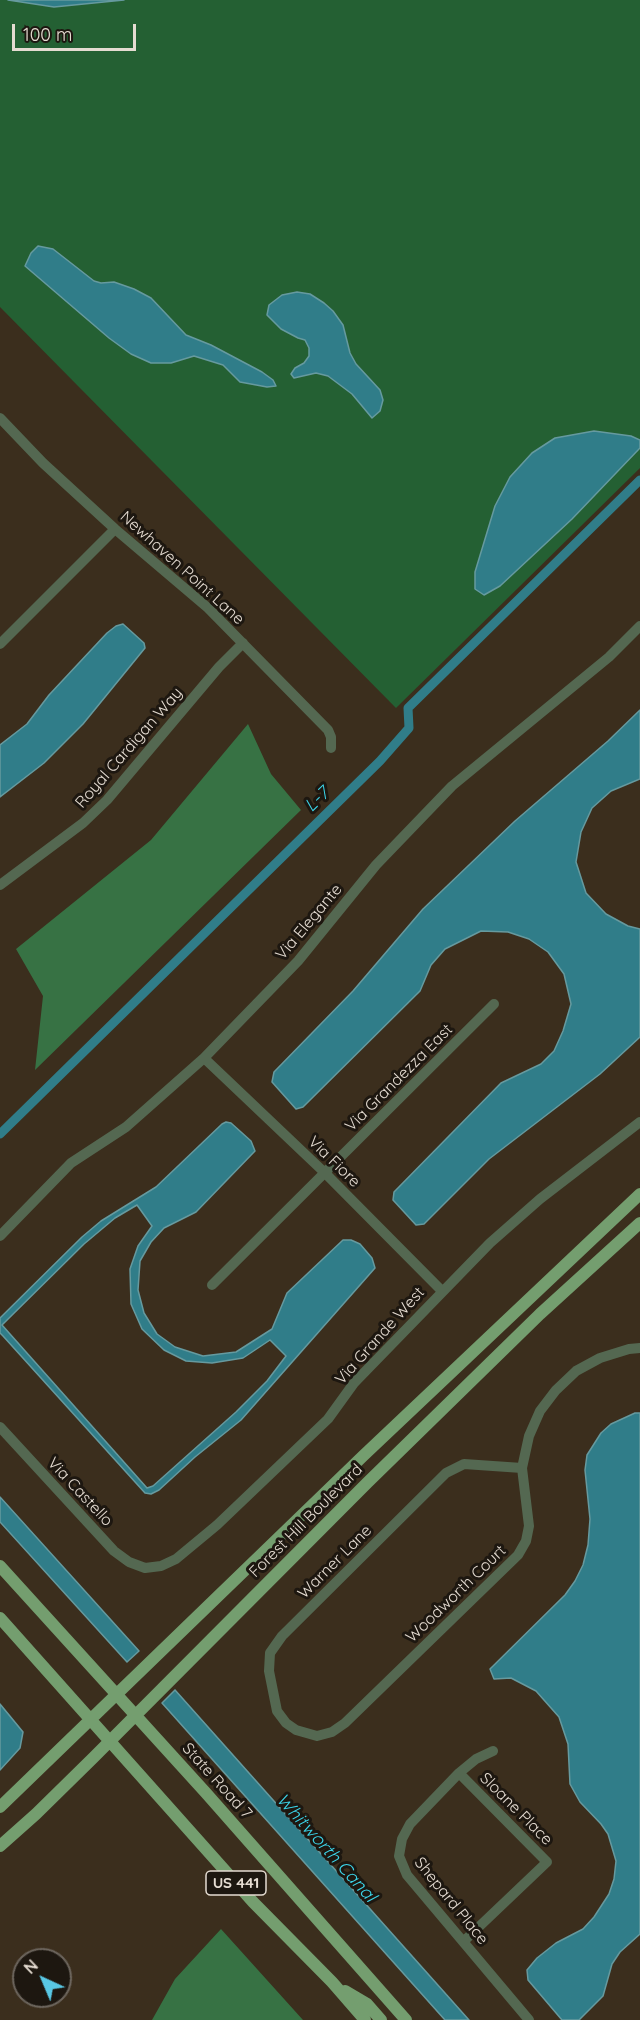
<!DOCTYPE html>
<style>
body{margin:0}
#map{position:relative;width:640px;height:2020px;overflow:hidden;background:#3b2e1d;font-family:Quicksand,sans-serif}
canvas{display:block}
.north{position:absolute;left:12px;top:1948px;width:60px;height:60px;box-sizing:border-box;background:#1d1710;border:2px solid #6d665e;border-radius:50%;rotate:316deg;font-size:16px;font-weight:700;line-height:24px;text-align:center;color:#e5dcd2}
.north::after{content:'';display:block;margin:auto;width:21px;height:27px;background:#59c8e5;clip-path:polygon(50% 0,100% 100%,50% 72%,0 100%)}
.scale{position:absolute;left:12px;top:24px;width:124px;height:27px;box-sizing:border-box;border:3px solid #e5dcd2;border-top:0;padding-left:8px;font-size:18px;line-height:21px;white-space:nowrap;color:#e5dcd2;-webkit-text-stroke:4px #1d1710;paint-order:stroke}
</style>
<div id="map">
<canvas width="640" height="2020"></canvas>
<div class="north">N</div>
<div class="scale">100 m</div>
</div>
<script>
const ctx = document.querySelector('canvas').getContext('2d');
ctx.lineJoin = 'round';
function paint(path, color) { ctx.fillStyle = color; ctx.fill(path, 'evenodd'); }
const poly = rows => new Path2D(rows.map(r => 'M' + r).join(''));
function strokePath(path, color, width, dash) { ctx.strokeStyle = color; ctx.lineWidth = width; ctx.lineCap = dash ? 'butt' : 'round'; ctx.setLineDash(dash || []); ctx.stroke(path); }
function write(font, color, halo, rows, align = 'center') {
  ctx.font = font + ' Quicksand,sans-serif'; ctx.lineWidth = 6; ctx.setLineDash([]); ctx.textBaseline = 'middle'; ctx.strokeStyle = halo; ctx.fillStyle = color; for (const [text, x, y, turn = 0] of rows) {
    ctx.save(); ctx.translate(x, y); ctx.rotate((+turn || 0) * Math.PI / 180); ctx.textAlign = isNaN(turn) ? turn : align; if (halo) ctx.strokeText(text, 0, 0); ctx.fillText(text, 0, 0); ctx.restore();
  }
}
paint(poly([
 [0,0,640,0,640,468,396,708,0,307]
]), '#246033');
paint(poly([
 [248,724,271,774,301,810,35,1070,43,996,16,949,151,840],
 [221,1929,303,2020,152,2020,175,1979]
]), '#377244');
const water = poly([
 [8,0,124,0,54,7,8,0],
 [38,246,53,249,94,281,101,283,114,282,134,289,151,298,186,335,211,345,262,372,273,380,276,386,267,387,240,382,223,365,194,356,171,363,151,363,131,354,109,338,25,266,31,253,38,246],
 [297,292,310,294,324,303,333,311,343,325,350,353,356,364,380,390,383,400,380,411,372,418,352,394,328,376,316,373,294,378,291,374,295,368,304,363,309,356,309,348,305,340,298,338,281,329,267,315,269,305,282,295,297,292],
 [594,431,631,436,640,440,640,448,572,519,500,586,484,595,475,589,475,572,495,506,510,477,532,453,555,438,594,431],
 [123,624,144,643,145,648,83,724,44,763,0,797,0,745,27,724,49,695,107,633,116,626,123,624],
 [640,710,640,779,611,791,592,808,581,832,576,862,586,893,606,914,628,926,640,929,640,1037,600,1074,489,1159,424,1224,416,1225,393,1200,394,1192,501,1083,541,1064,554,1051,563,1031,571,1004,564,974,548,952,529,939,508,932,481,931,445,949,431,965,420,991,303,1107,296,1109,272,1082,274,1072,353,991,423,909,515,821,608,741,640,710],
 [226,1122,231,1123,251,1141,255,1151,196,1212,164,1228,151,1242,140,1261,138,1290,144,1313,157,1334,175,1347,203,1356,236,1352,272,1329,287,1293,343,1240,351,1240,360,1244,372,1258,375,1268,241,1420,195,1457,159,1490,151,1494,145,1493,3,1336,0,1333,0,1318,82,1237,101,1221,156,1187,222,1124,226,1122],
 [137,1205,152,1226,138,1246,130,1269,131,1304,142,1329,164,1350,186,1361,212,1363,243,1358,270,1340,286,1356,267,1381,236,1412,153,1486,147,1488,2,1325,84,1244,115,1218,137,1205],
 [635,1413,640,1413,640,1934,620,1952,612,1964,603,1996,579,2020,562,2020,528,1980,527,1970,537,1958,556,1943,583,1929,594,1917,609,1894,614,1879,616,1861,608,1834,601,1824,580,1802,570,1784,568,1744,559,1717,536,1691,511,1678,494,1679,490,1669,565,1595,575,1581,583,1565,588,1545,590,1519,585,1470,587,1455,601,1433,611,1424,635,1413],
 [0,1497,139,1651,127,1662,0,1522,0,1497],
 [175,1690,469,2020,445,2020,162,1703,175,1690],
 [0,1704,23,1732,20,1748,0,1770,0,1704]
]);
paint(water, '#307d89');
strokePath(water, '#669a9f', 1.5);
strokePath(poly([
 [0,1134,380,761,409,728,408,708,640,480]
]), '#307d89', 9);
strokePath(poly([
 [0,418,43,463,115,529,208,608,328,730,331,737,331,748],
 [0,644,115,529],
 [0,885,83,823,107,800,219,667,243,643],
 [204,1058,325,1173,442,1291],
 [0,1236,71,1163,126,1127,204,1058,298,961,376,865,452,786,609,657,640,626],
 [212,1285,494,1004],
 [0,1427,114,1551,129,1562,145,1568,161,1566,176,1559,217,1525,328,1419,354,1383,490,1243,540,1199,640,1122],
 [522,1468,464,1464,446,1473,282,1636,270,1653,269,1671,277,1711,286,1723,296,1730,317,1736,332,1732,345,1723,518,1555,526,1541,529,1526,522,1468,529,1436,540,1411,556,1390,576,1371,600,1358,629,1349,640,1348],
 [493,1751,476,1759,459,1773,410,1824,402,1839,399,1856,407,1875,529,2020],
 [459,1773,547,1862,464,1941]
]), '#546851', 10);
strokePath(poly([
 [0,1566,206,1793,406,2020],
 [0,1618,253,1902,332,1982,365,2020],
 [0,1807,363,1456,640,1194],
 [0,1846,36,1814,93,1758,367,1483,540,1314,640,1223],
 [345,1991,367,2004,381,2020]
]), '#749e6f', 12);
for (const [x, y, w] of [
 [236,1883,60]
]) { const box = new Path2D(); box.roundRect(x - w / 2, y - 12, w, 24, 4.5); ctx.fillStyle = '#1d1710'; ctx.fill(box); strokePath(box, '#e5dcd2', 1.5); }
write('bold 15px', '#e5dcd2', null, [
 ["US 441",236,1883]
]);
write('16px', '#e5dcd2', '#1d1710', [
 ["Newhaven Point Lane",182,568,42],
 ["Royal Cardigan Way",129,748,-49],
 ["Via Elegante",309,922,-50],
 ["Via Grandezza East",399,1078,-45],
 ["Via Fiore",334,1162,44],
 ["Via Grande West",380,1336,-48],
 ["Via Castello",80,1492,47],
 ["Forest Hill Boulevard",306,1521,-45],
 ["Warner Lane",335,1562,-45],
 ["Woodworth Court",456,1594,-44],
 ["State Road 7",217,1781,48],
 ["Sloane Place",516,1809,45],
 ["Shepard Place",451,1901,51]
]);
write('italic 18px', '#3cd5ea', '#1d1710', [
 ["L-7",317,800,-44],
 ["Whitworth Canal",326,1848,48]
]);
</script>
